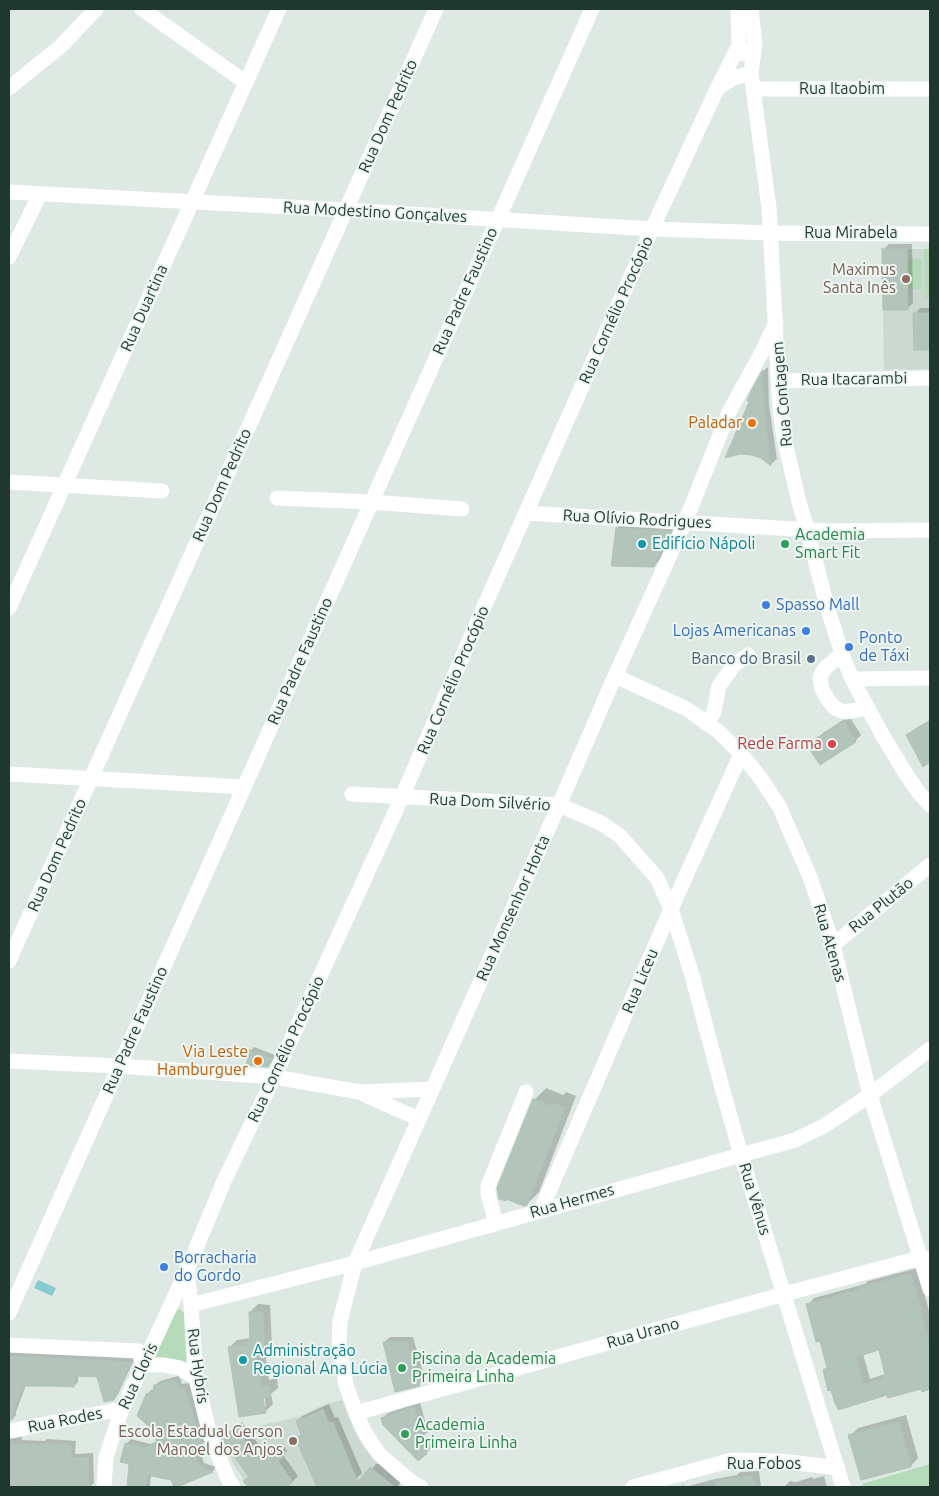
<!DOCTYPE html>
<meta charset="utf-8">
<style>
body{margin:0}
#map{position:relative;width:939px;height:1496px;overflow:hidden;background:#dde9e2;font-family:Ubuntu,sans-serif}
canvas{display:block}
.frame{position:absolute;inset:0;border:10px solid #1f382f;pointer-events:none}
</style>
<div id="map">
<canvas width="939" height="1496"></canvas>
<div class="frame"></div>
</div>
<script>
const ctx = document.querySelector('canvas').getContext('2d');
ctx.lineJoin = 'round';
function paint(path, color) { ctx.fillStyle = color; ctx.fill(path, 'evenodd'); }
const poly = rows => new Path2D(rows.map(r => 'M' + r).join(''));
function strokePath(path, color, width, dash) { ctx.strokeStyle = color; ctx.lineWidth = width; ctx.lineCap = dash ? 'butt' : 'round'; ctx.setLineDash(dash || []); ctx.stroke(path); }
function write(font, color, halo, rows, align = 'center') {
  ctx.font = font + ' Ubuntu,sans-serif'; ctx.lineWidth = 4; ctx.setLineDash([]); ctx.textBaseline = 'middle'; ctx.strokeStyle = halo; ctx.fillStyle = color; for (const [text, x, y, turn = 0] of rows) {
    ctx.save(); ctx.translate(x, y); ctx.rotate((+turn || 0) * Math.PI / 180); ctx.textAlign = isNaN(turn) ? turn : align; if (halo) ctx.strokeText(text, 0, 0); ctx.fillText(text, 0, 0); ctx.restore();
  }
}
paint(poly([
 [882,249,930,249,930,369,884,370],
 [342,1400,354,1430,364,1448,401,1485,399,1487,248,1487,233,1463,223,1434,298,1417,323,1405]
]), '#cbd9d1');
paint(poly([
 [924,249,930,249,930,298,925,298],
 [908,259,922,259,922,289,908,289],
 [180,1309,184,1313,186,1362,170,1359,155,1358,175,1311],
 [930,1464,930,1487,863,1487,862,1484]
]), '#b5dbbb');
paint(poly([
 [38,1280,56,1288,52,1296,34,1288]
]), '#84cccf');
paint(poly([
 [889,244,912,244,913,303,907,309,883,250],
 [930,304,930,349,915,348,915,314,920,308,930,308],
 [768,367,769,405,777,459,771,464,761,457,752,392,763,371],
 [629,517,681,520,665,554,654,566,617,528],
 [849,716,861,735,855,741,810,747,823,733],
 [930,720,930,761,924,765,907,735,913,730],
 [254,1047,275,1055,271,1063,268,1066,251,1050],
 [546,1088,563,1095,566,1092,576,1096,539,1192,527,1204,507,1198,505,1200,534,1100],
 [918,1268,930,1315,930,1388,923,1390,922,1387,888,1394,824,1370,828,1366,820,1340,808,1305,814,1298,865,1284,868,1281],
 [880,1349,885,1374,870,1379,863,1354],
 [258,1304,270,1305,272,1345,265,1352,269,1380,277,1378,278,1388,271,1394,273,1404,265,1412,229,1348,237,1340,251,1338,250,1312],
 [264,1391,266,1407,264,1407,261,1392],
 [390,1337,413,1337,425,1379,419,1384,384,1342],
 [9,1351,135,1358,118,1394,113,1399,98,1376,78,1375,78,1382,74,1386,26,1385,16,1412,16,1415,12,1420,9,1420],
 [178,1376,181,1380,182,1384,189,1383,206,1441,198,1447,204,1463,216,1467,213,1471,188,1482,151,1474,150,1487,128,1487,130,1463,122,1461,127,1443,131,1439,150,1444,158,1441,147,1395,151,1390,155,1389,155,1385,160,1381],
 [420,1402,428,1432,424,1435,431,1444,432,1447,426,1453,382,1418,388,1413],
 [329,1404,335,1418,338,1417,362,1473,356,1479,335,1487,318,1487,297,1439,302,1433,297,1421,303,1416],
 [906,1415,918,1458,911,1466,850,1436,858,1428],
 [242,1422,266,1455,282,1443,287,1451,283,1455,298,1476,292,1482,284,1487,249,1487,245,1481,250,1476,223,1438],
 [22,1437,22,1440,45,1441,47,1439,76,1441,75,1454,93,1453,94,1483,90,1487,36,1487,35,1484,9,1487,9,1439],
 [376,1464,379,1464,401,1482,397,1487,356,1487],
 [759,1471,761,1487,677,1487,684,1485,685,1487,715,1479,737,1475,740,1472],
 [824,1476,827,1487,784,1487,790,1481,796,1482,812,1477,813,1479]
]), '#0003');
const building = poly([
 [882,249,907,249,908,310,883,310,882,249],
 [913,313,930,313,930,350,914,350,913,313],
 [762,371,764,411,771,466,761,458,751,455,740,454,725,458,749,402,747,400,751,391,762,371],
 [616,528,671,531,654,567,611,566,616,528],
 [844,721,856,742,820,765,808,747,817,741,815,739,844,721],
 [930,722,930,762,923,767,906,735,930,722],
 [250,1050,273,1058,268,1067,246,1065,250,1050],
 [533,1099,552,1106,553,1103,565,1108,527,1205,524,1206,506,1199,506,1201,499,1199,497,1188,533,1099],
 [911,1274,922,1311,921,1312,929,1342,930,1342,930,1389,922,1392,921,1389,888,1398,887,1395,838,1410,836,1404,835,1404,831,1390,828,1391,823,1370,827,1368,820,1341,816,1342,806,1304,861,1289,860,1287,911,1274],
 [879,1350,885,1375,882,1376,883,1379,863,1384,856,1357,879,1350],
 [249,1312,263,1312,265,1354,256,1354,262,1387,269,1385,271,1397,263,1398,266,1413,239,1417,228,1347,246,1345,246,1342,250,1342,249,1312],
 [383,1342,407,1342,420,1386,395,1392,383,1342],
 [9,1356,56,1358,132,1362,114,1400,104,1402,97,1377,75,1376,74,1387,55,1386,23,1386,10,1421,9,1422,9,1356],
 [174,1380,177,1384,178,1388,184,1387,203,1446,193,1451,200,1467,213,1472,177,1487,174,1487,171,1480,147,1475,146,1487,127,1487,129,1464,120,1462,125,1443,145,1448,157,1443,153,1430,137,1416,146,1394,153,1392,154,1385,174,1380],
 [414,1407,423,1438,419,1442,426,1450,427,1454,418,1461,383,1425,381,1418,414,1407],
 [323,1409,329,1423,333,1422,358,1482,370,1467,395,1487,317,1487,295,1438,302,1436,296,1421,323,1409],
 [899,1422,911,1467,861,1480,848,1435,899,1422],
 [236,1427,259,1460,276,1448,283,1458,278,1461,293,1482,286,1487,248,1487,243,1481,249,1477,221,1438,236,1427],
 [41,1443,71,1445,71,1458,89,1457,89,1487,35,1487,34,1485,11,1487,9,1478,9,1444,41,1445,41,1443],
 [753,1476,755,1487,715,1487,714,1480,753,1476]
]);
paint(building, '#b3c4bb');
strokePath(building, '#b0c2b9', 1);
strokePath(poly([
 [142,9,245,82],
 [738,9,739,45,742,54],
 [751,9,755,44,751,73,769,208,780,410,784,438,799,502,807,529,827,606,842,654,852,679,883,736,906,774,919,793,930,805],
 [9,88,61,46,96,9],
 [718,88,733,78,751,73],
 [753,89,930,89],
 [9,192,346,210,652,229,772,233,930,234],
 [9,257,40,194],
 [778,381,930,378],
 [9,482,162,491],
 [277,498,371,502,462,509],
 [526,513,828,531,930,530],
 [9,608,279,9],
 [842,654,825,668,822,673,820,678,822,689,828,700,835,708,839,710,845,712,868,708],
 [615,676,687,709,719,732,741,754,759,776,779,806,810,877,833,945,870,1095,930,1289],
 [852,679,930,678],
 [707,724,714,712,719,686,734,665,748,655],
 [9,774,244,787],
 [352,794,559,805,601,823,620,836,657,878,671,909,692,975,724,1095,741,1155,843,1487],
 [833,945,930,865],
 [9,961,436,9],
 [9,1061,119,1066,274,1077,360,1092,432,1089],
 [363,1094,419,1119],
 [541,1210,671,909,741,754],
 [496,1223,488,1194,488,1186,526,1092],
 [187,1270,191,1305,196,1378,210,1435,228,1479,233,1487],
 [191,1305,355,1263,795,1140,824,1126,870,1095,930,1049],
 [9,1313,592,9],
 [9,1345,138,1351,143,1365,163,1365,180,1368,196,1378],
 [356,1413,784,1294,920,1258,928,1259],
 [9,1431,122,1409],
 [104,1487,106,1457,122,1409,143,1365,187,1270,224,1181,274,1077,402,797,479,618,652,229,717,89,739,45],
 [421,1487,410,1481,379,1454,365,1433,356,1413,346,1385,339,1345,340,1321,355,1263,559,805,615,676,685,522,730,410,762,352,776,322],
 [633,1487,732,1460,781,1461,838,1468]
]), '#fff', 15);
for (const [x, y, r, color] of [
 [906,279,5,"#8d6e63"],
 [752,423,5,"#e8710a"],
 [642,544,5,"#0f9aa8"],
 [785,544,5,"#2e9e5b"],
 [766,605,5,"#3f7fe0"],
 [806,631,5,"#3f7fe0"],
 [849,647,5,"#3f7fe0"],
 [811,659,5,"#5c6f8a"],
 [832,744,5,"#e0444e"],
 [258,1061,5,"#e8710a"],
 [164,1267,5,"#3f7fe0"],
 [243,1360,5,"#0f9aa8"],
 [402,1368,5,"#2e9e5b"],
 [405,1434,5,"#2e9e5b"],
 [293,1441,5,"#8d6e63"]
]) { const dot = new Path2D(); dot.arc(x, y, r, 0, 2 * Math.PI); ctx.fillStyle = color; ctx.fill(dot); strokePath(dot, '#edf6f1', 2); }
write('16px', '#1f382f', '#edf6f1', [
 ["Rua Itaobim",842,89],
 ["Rua Dom Pedrito",388,116,-66],
 ["Rua Modestino Gonçalves",375,212,3],
 ["Rua Mirabela",851,233],
 ["Rua Padre Faustino",465,291,-66],
 ["Rua Duartina",144,308,-66],
 ["Rua Cornélio Procópio",616,310,-66],
 ["Rua Itacarambi",854,379,-1],
 ["Rua Contagem",782,394,-95],
 ["Rua Dom Pedrito",222,485,-66],
 ["Rua Olívio Rodrigues",637,519,3],
 ["Rua Padre Faustino",300,661,-66],
 ["Rua Cornélio Procópio",453,680,-67],
 ["Rua Dom Silvério",490,802,3],
 ["Rua Dom Pedrito",57,855,-66],
 ["Rua Plutão",881,905,-39],
 ["Rua Monsenhor Horta",513,908,-66],
 ["Rua Atenas",830,943,74],
 ["Rua Liceu",640,981,-67],
 ["Rua Padre Faustino",135,1030,-66],
 ["Rua Cornélio Procópio",286,1049,-65],
 ["Rua Vênus",755,1199,73],
 ["Rua Hermes",572,1201,-16],
 ["Rua Urano",643,1333,-16],
 ["Rua Hybris",198,1366,82],
 ["Rua Cloris",138,1376,-65],
 ["Rua Rodes",65,1420,-11],
 ["Rua Fobos",764,1464]
]);
write('16px', '#785e54', '#edf6f1', [
 ["Maximus",896,270],
 ["Santa Inês",896,288],
 ["Escola Estadual Gerson",283,1432],
 ["Manoel dos Anjos",283,1450]
], 'right');
write('16px', '#c56008', '#edf6f1', [
 ["Paladar",742,423],
 ["Via Leste",248,1052],
 ["Hamburguer",248,1070]
], 'right');
write('16px', '#27864d', '#edf6f1', [
 ["Academia",795,535],
 ["Smart Fit",795,553],
 ["Piscina da Academia",412,1359],
 ["Primeira Linha",412,1377],
 ["Academia",415,1425],
 ["Primeira Linha",415,1443]
], 'left');
write('16px', '#0d838f', '#edf6f1', [
 ["Edifício Nápoli",652,544],
 ["Administração",253,1351],
 ["Regional Ana Lúcia",253,1369]
], 'left');
write('16px', '#366cbe', '#edf6f1', [
 ["Spasso Mall",776,605],
 ["Lojas Americanas",796,631,"right"],
 ["Ponto",859,638],
 ["de Táxi",859,656],
 ["Borracharia",174,1258],
 ["do Gordo",174,1276]
], 'left');
write('16px', '#4e5e75', '#edf6f1', [
 ["Banco do Brasil",801,659]
], 'right');
write('16px', '#be3a42', '#edf6f1', [
 ["Rede Farma",822,744]
], 'right');
</script>
